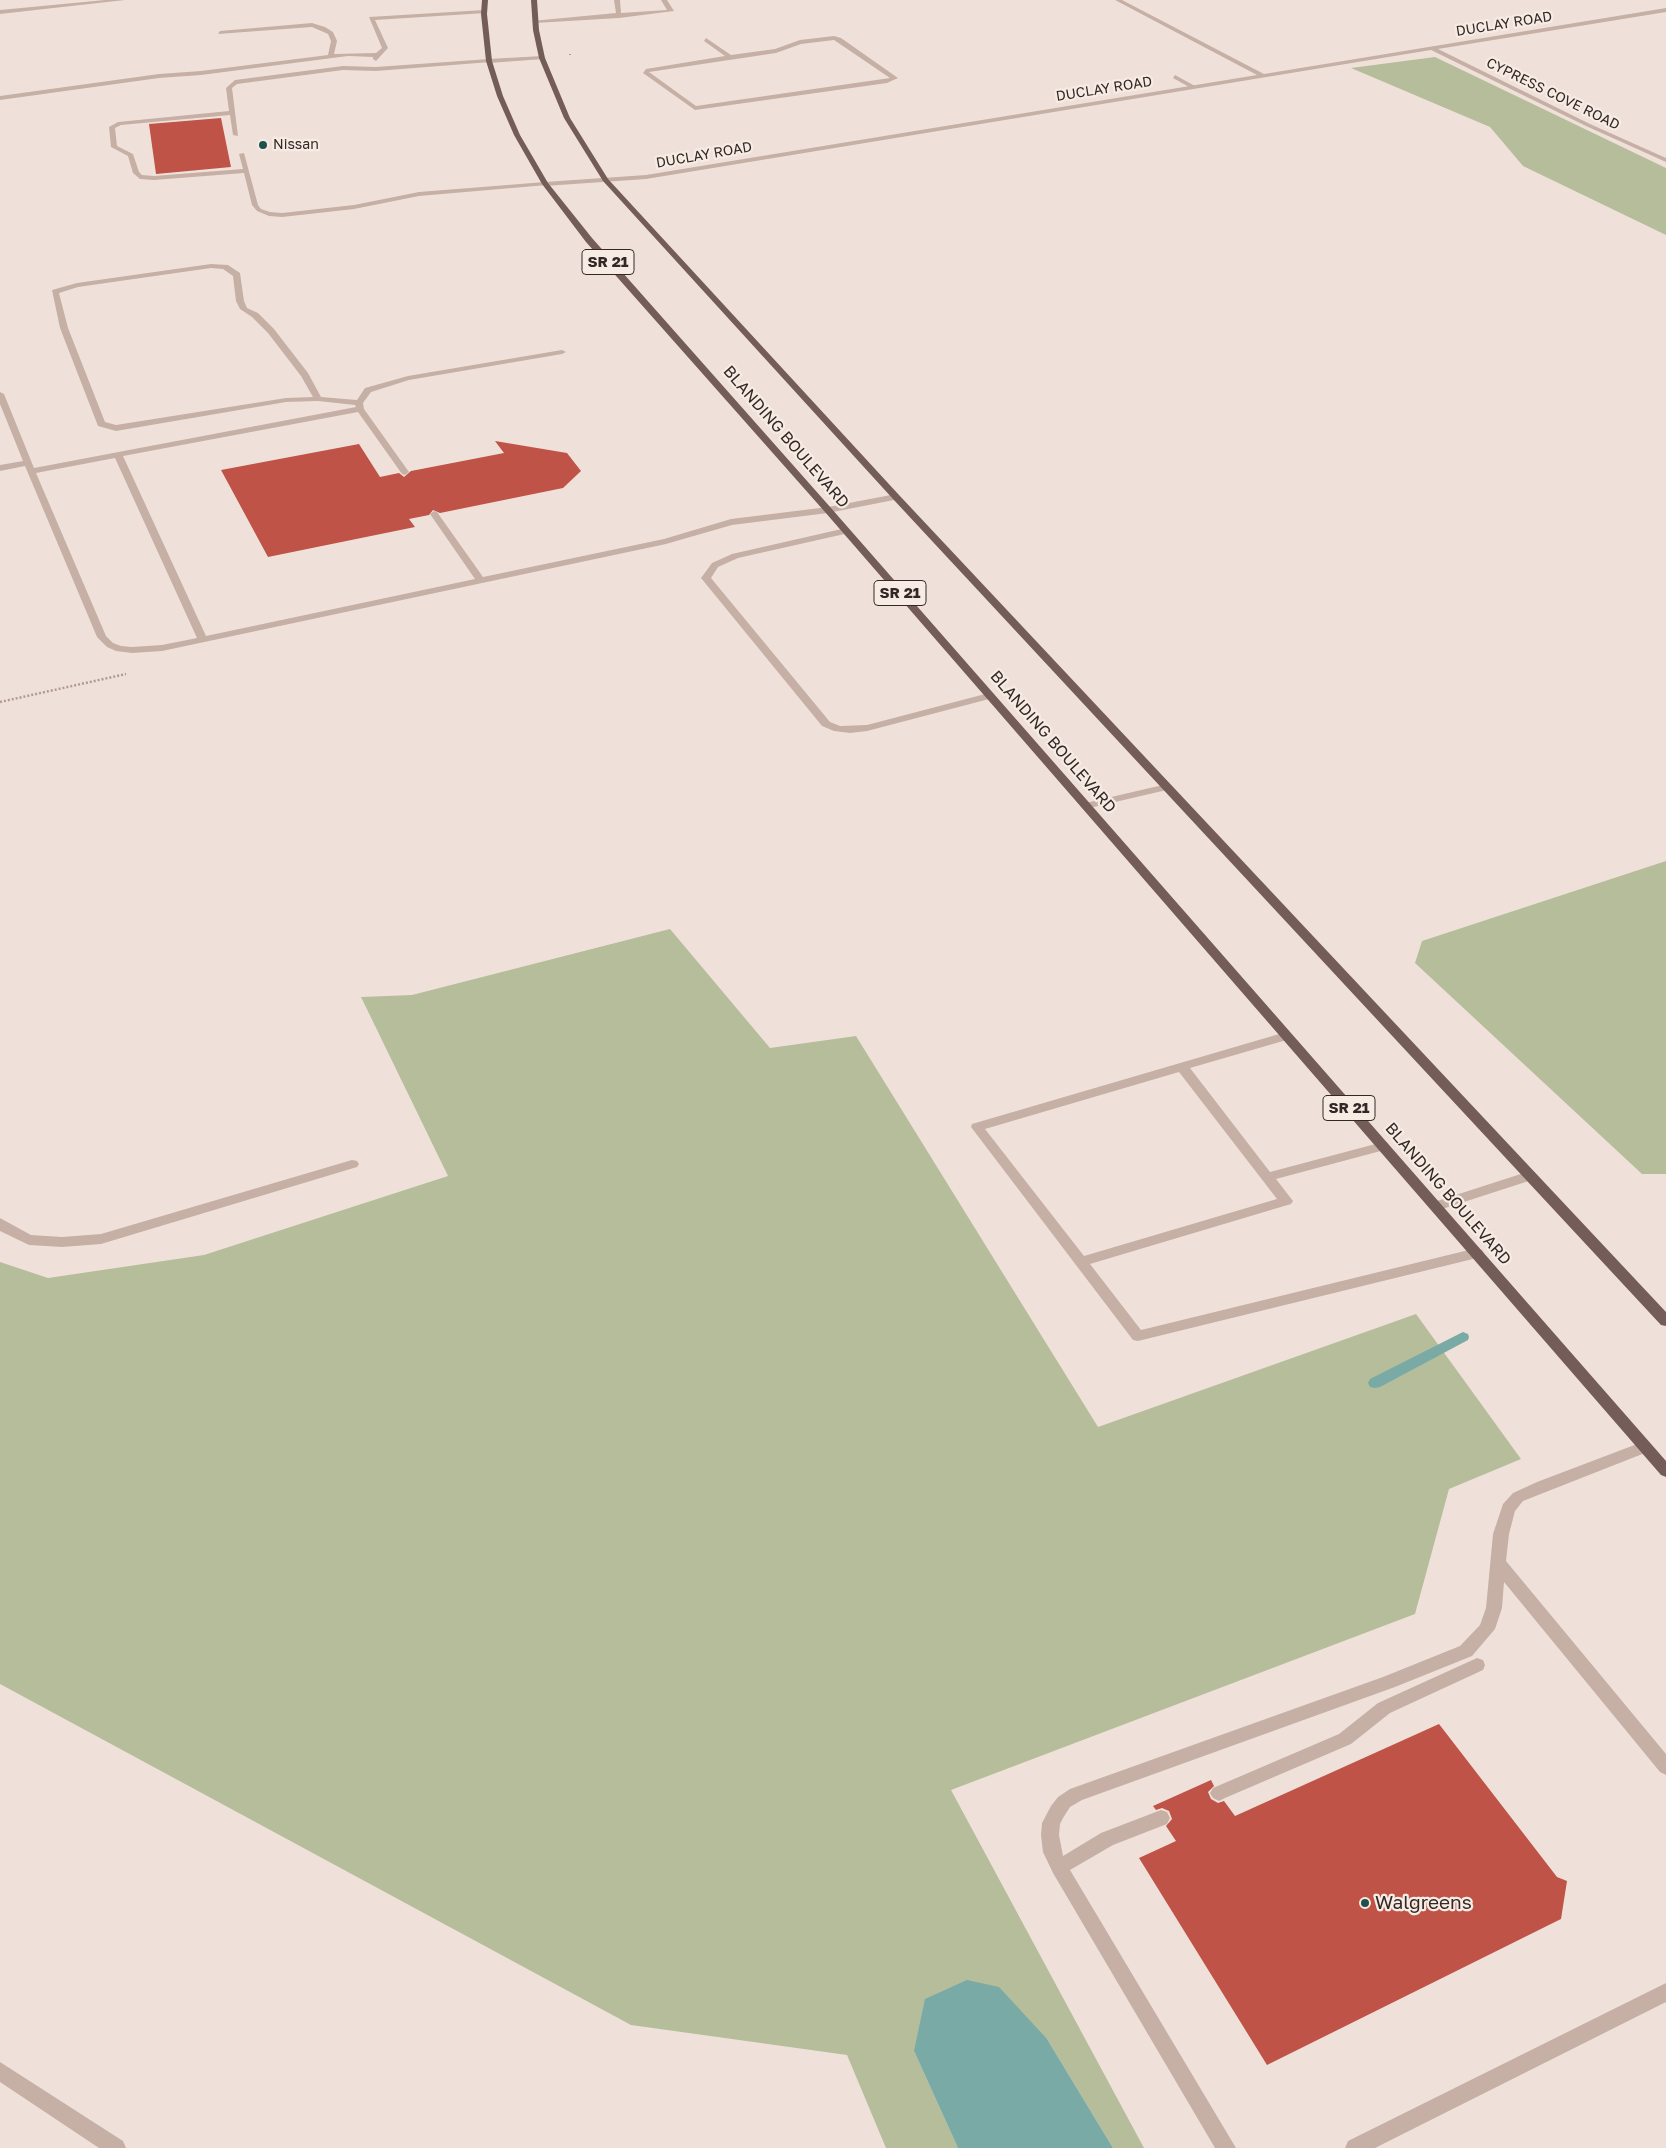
<!DOCTYPE html>
<style>
body{margin:0}
canvas{display:block;background:#efe1d9}
</style>
<canvas width="1666" height="2148"></canvas>
<script>
const ctx = document.querySelector('canvas').getContext('2d');
ctx.lineJoin = 'round';
function paint(path, color) { ctx.fillStyle = color; ctx.fill(path, 'evenodd'); }
const poly = rows => new Path2D(rows.map(r => 'M' + r).join(''));
function strokePath(path, color, width, dash) { ctx.strokeStyle = color; ctx.lineWidth = width; ctx.lineCap = dash ? 'butt' : 'round'; ctx.setLineDash(dash || []); ctx.stroke(path); }
function write(font, color, halo, rows, align = 'center') {
  ctx.font = font + ' "Golos Text",sans-serif'; ctx.lineWidth = 4.5; ctx.setLineDash([]); ctx.textBaseline = 'middle'; ctx.strokeStyle = halo; ctx.fillStyle = color; for (const [text, x, y, turn = 0] of rows) {
    ctx.save(); ctx.translate(x, y); ctx.rotate((+turn || 0) * Math.PI / 180); ctx.textAlign = isNaN(turn) ? turn : align; if (halo) ctx.strokeText(text, 0, 0); ctx.fillText(text, 0, 0); ctx.restore();
  }
}
paint(poly([
 [1435,57,1666,168,1666,235,1523,166,1490,127,1351,68],
 [1666,861,1666,1174,1642,1174,1415,963,1422,941],
 [670,929,770,1048,856,1036,1098,1427,1416,1314,1521,1459,1449,1489,1415,1614,951,1790,1144,2148,1113,2148,1047,2039,914,2051,958,2148,886,2148,847,2055,631,2025,0,1684,0,1262,48,1278,204,1255,448,1176,361,997,412,995]
]), '#b6bd9a');
paint(poly([
 [967,1980,999,1987,1047,2039,1113,2148,958,2148,914,2051,925,1999]
]), '#79aaa5');
paint(poly([
 [1463,1332,1468,1334,1469,1337,1468,1340,1380,1387,1375,1388,1370,1387,1368,1383,1370,1379,1463,1332]
]), '#79aaa5');
paint(poly([
 [221,118,231,167,156,174,149,124],
 [495,441,567,453,581,471,563,488,440,513,433,510,429,515,409,519,415,527,268,557,221,470,359,444,380,477,399,473,404,477,411,471,504,453],
 [1439,1724,1557,1877,1567,1881,1561,1919,1267,2065,1139,1858,1176,1841,1166,1826,1172,1819,1169,1811,1162,1808,1156,1810,1153,1806,1211,1780,1214,1786,1208,1792,1211,1799,1218,1803,1224,1801,1235,1816]
]), '#bf5347');
strokePath(poly([
 [570,54,570,56]
]), '#b29a90', 2, [1, 1]);
strokePath(poly([
 [0,702,126,674]
]), '#b29a90', 2.5, [2, 2]);
paint(poly([
 [614,0,620,0,621,13,667,10,661,0,667,0,674,11,619,18,535,23,532,21,616,13,614,0],
 [484,10,486,13,375,20,388,48,376,61,373,59,373,57,348,56,201,75,159,78,0,100,0,96,159,74,201,71,328,55,331,41,328,34,312,27,218,34,220,31,312,23,325,27,333,32,337,41,334,54,376,53,382,48,369,17,484,10],
 [834,36,841,38,898,78,887,83,695,110,643,73,646,69,725,56,704,41,706,38,731,55,775,49,800,40,834,36],
 [834,40,890,78,696,106,649,72,776,53,801,44,834,40],
 [489,59,491,62,376,71,343,70,237,84,232,88,238,136,233,135,230,115,121,125,115,128,117,146,133,154,139,172,142,175,154,176,243,169,239,154,244,153,258,205,261,209,270,212,282,213,354,205,419,192,545,182,547,183,547,185,419,196,354,209,282,217,269,216,257,211,252,205,244,173,154,180,140,179,133,173,128,156,111,147,109,127,118,122,229,111,226,88,235,80,343,66,376,67,489,59],
 [1175,75,1195,86,1196,87,1191,88,1173,78,1175,75],
 [211,264,228,265,240,273,244,301,247,308,258,313,274,329,308,373,321,397,357,400,365,388,408,376,562,350,566,352,562,354,409,380,371,392,363,403,364,409,409,472,405,475,402,474,358,412,123,456,206,636,475,579,430,514,434,511,437,512,483,577,664,539,731,519,828,507,832,510,828,513,732,525,666,544,162,651,132,653,116,651,107,647,97,637,25,466,0,471,0,465,23,461,0,404,0,392,4,394,34,468,356,407,355,405,318,401,286,402,116,431,98,426,60,328,52,290,77,283,211,264],
 [211,268,223,269,233,276,236,301,240,309,252,317,268,333,301,376,313,397,286,398,116,425,105,422,68,328,59,293,78,287,211,268],
 [115,458,197,638,162,645,132,647,121,646,113,643,106,636,36,473,115,458],
 [846,528,851,531,849,533,738,558,718,567,711,578,830,722,840,726,867,725,989,693,993,694,993,698,867,731,850,733,834,731,822,726,701,578,712,563,732,554,846,528],
 [1286,1032,1292,1036,1290,1039,1190,1068,1270,1172,1383,1142,1388,1143,1389,1146,1388,1149,1276,1179,1293,1201,1291,1204,1090,1264,1141,1330,1477,1248,1482,1250,1484,1253,1482,1256,1477,1258,1138,1341,1133,1340,971,1127,972,1124,1286,1032],
 [1179,1072,1277,1199,1084,1256,985,1129,1179,1072],
 [1645,1441,1650,1443,1652,1447,1650,1451,1523,1501,1515,1511,1509,1534,1506,1561,1666,1754,1666,1775,1660,1772,1504,1582,1502,1608,1495,1629,1472,1656,1395,1687,1082,1800,1070,1807,1063,1818,1060,1824,1059,1835,1063,1856,1101,1833,1161,1810,1167,1812,1170,1818,1167,1824,1113,1845,1070,1870,1236,2148,1215,2148,1053,1873,1043,1852,1041,1835,1042,1823,1051,1806,1058,1797,1070,1789,1383,1677,1460,1646,1480,1625,1486,1608,1493,1534,1503,1504,1513,1493,1537,1482,1645,1441],
 [1477,1658,1483,1660,1485,1665,1483,1670,1390,1713,1351,1744,1225,1798,1219,1801,1213,1798,1210,1793,1213,1788,1339,1734,1378,1703,1477,1658],
 [1666,1983,1666,2002,1375,2148,1345,2148,1348,2141,1666,1983]
]), '#c6b0a6');
paint(poly([
 [105,0,125,0,0,14,0,10,105,0],
 [1115,0,1122,0,1264,74,1666,8,1666,12,1438,49,1590,124,1666,158,1666,162,1586,126,1431,50,646,179,545,186,542,184,545,182,646,175,1257,75,1115,0],
 [542,56,544,59,489,63,486,61,489,59,542,56],
 [896,494,900,497,899,499,828,513,824,510,828,507,896,494],
 [1167,784,1171,785,1172,787,1171,789,1085,809,1080,806,1081,804,1167,784],
 [352,1160,357,1161,359,1164,357,1167,101,1244,62,1247,29,1245,0,1231,0,1218,31,1235,62,1237,101,1234,352,1160],
 [1530,1171,1535,1173,1537,1176,1535,1179,1436,1211,1431,1209,1429,1206,1431,1203,1530,1171],
 [0,2062,123,2141,126,2148,99,2148,0,2082,0,2062]
]), '#c6b0a6');
paint(poly([
 [482,0,488,0,487,14,492,61,503,96,520,135,548,183,592,238,831,508,1666,1461,1666,1477,1661,1475,825,512,586,242,542,184,514,135,497,96,486,61,481,14,482,0],
 [531,0,537,0,539,30,545,58,570,118,608,179,899,495,1666,1312,1666,1326,1661,1325,893,499,603,181,564,118,539,58,533,30,531,0]
]), '#745d58');
for (const [x, y, r, color] of [
 [263,145,5,"#1e514d"],
 [1365,1903,5,"#1e514d"]
]) { const dot = new Path2D(); dot.arc(x, y, r, 0, 2 * Math.PI); ctx.fillStyle = color; ctx.fill(dot); strokePath(dot, '#f7ece4', 2); }
write('14px', '#332826', '#f7ece4', [
 ["DUCLAY ROAD",1504,24,-9],
 ["DUCLAY ROAD",1104,89,-9],
 ["CYPRESS COVE ROAD",1553,94,26],
 ["DUCLAY ROAD",704,155,-10]
]);
write('14px', '#332826', '#f7ece4', [
 ["Nissan",273,145]
], 'left');
for (const [x, y, w] of [
 [608,262,52],
 [900,593,52],
 [1349,1108,52]
]) { const box = new Path2D(); box.roundRect(x - w / 2, y - 12.5, w, 25, 4); ctx.fillStyle = '#f7ece4'; ctx.fill(box); strokePath(box, '#332826', 1); }
write('bold 15px', '#332826', null, [
 ["SR 21",608,262],
 ["SR 21",900,593],
 ["SR 21",1349,1108]
]);
write('16px', '#332826', '#f7ece4', [
 ["BLANDING BOULEVARD",786,437,49],
 ["BLANDING BOULEVARD",1053,742,49],
 ["BLANDING BOULEVARD",1448,1194,49]
]);
write('19px', '#332826', '#f7ece4', [
 ["Walgreens",1375,1903]
], 'left');
</script>
